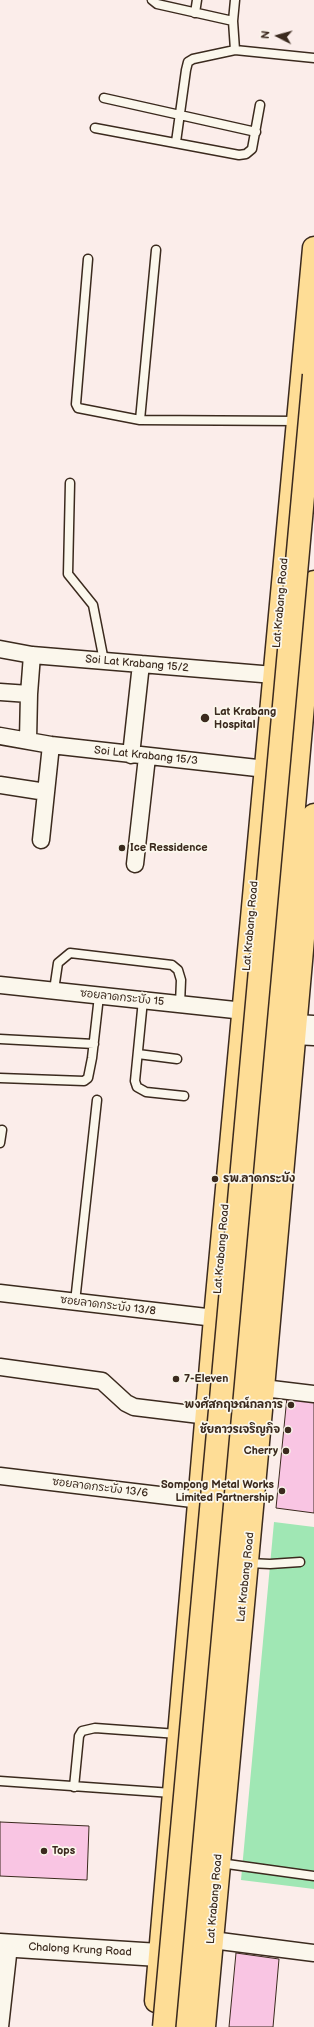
<!DOCTYPE html>
<meta charset="utf-8">
<style>
body{margin:0}
#map{position:relative;width:314px;height:2027px;overflow:hidden;background:#fbedea;font-family:"Balsamiq Sans",sans-serif}
canvas{display:block}
.north{position:absolute;left:258px;top:16px;width:40px;height:40px;-webkit-text-stroke:3px #fbf7ec;paint-order:stroke;rotate:276deg;font-size:11px;font-weight:700;line-height:16px;text-align:center;color:#3b2a1e}
.north::after{content:'';display:block;margin:auto;width:14px;height:18px;background:#3b2a1e;clip-path:polygon(50% 0,100% 100%,50% 72%,0 100%)}
</style>
<div id="map">
<canvas width="314" height="2027"></canvas>
<div class="north">N</div>
</div>
<script>
const ctx = document.querySelector('canvas').getContext('2d');
ctx.lineJoin = 'round';
function paint(path, color) { ctx.fillStyle = color; ctx.fill(path, 'evenodd'); }
const poly = rows => new Path2D(rows.map(r => 'M' + r).join(''));
function strokePath(path, color, width, dash) { ctx.strokeStyle = color; ctx.lineWidth = width; ctx.lineCap = dash ? 'butt' : 'round'; ctx.setLineDash(dash || []); ctx.stroke(path); }
function write(font, color, halo, rows, align = 'center') {
  ctx.font = font + ' "Balsamiq Sans","Playpen Sans Thai",sans-serif'; ctx.lineWidth = 3.5; ctx.setLineDash([]); ctx.textBaseline = 'middle'; ctx.strokeStyle = halo; ctx.fillStyle = color; for (const [text, x, y, turn = 0] of rows) {
    ctx.save(); ctx.translate(x, y); ctx.rotate((+turn || 0) * Math.PI / 180); ctx.textAlign = isNaN(turn) ? turn : align; if (halo) ctx.strokeText(text, 0, 0); ctx.fillText(text, 0, 0); ctx.restore();
  }
}
paint(poly([
 [274,1522,314,1527,314,1889,241,1880]
]), '#a0e7b4');
const building = poly([
 [287,1397,314,1400,314,1513,276,1508,287,1397],
 [0,1822,89,1826,87,1880,0,1876,0,1822],
 [236,1953,279,1959,273,2027,229,2027,236,1953]
]);
paint(building, '#f9c5e3');
strokePath(building, '#3b2a1e', 1);
const service = poly([
 [152,0,157,4,233,21],
 [195,13,197,0],
 [235,50,233,21,235,0],
 [104,98,256,132],
 [95,128,239,155,246,154,252,149,260,105],
 [176,142,186,70,188,62,193,59,235,50,314,58],
 [88,259,76,404,78,408,140,420,298,421],
 [140,420,156,250],
 [70,483,68,574,93,605,104,661],
 [54,990,58,963,70,953,172,965,178,970,181,980,180,1004],
 [143,1000,135,1081,137,1087,146,1092,184,1096],
 [0,1039,94,1044],
 [138,1054,177,1059],
 [0,1078,84,1081,88,1078,92,1058,99,996],
 [0,1143,2,1130],
 [75,1302,97,1100],
 [248,1563,270,1564,300,1562],
 [0,1781,172,1793],
 [74,1787,79,1736,82,1731,95,1728,178,1734],
 [220,1863,314,1876]
]);
const minor = poly([
 [0,649,32,655,274,675],
 [0,692,29,694],
 [0,736,51,745,266,769],
 [28,740,29,694,32,655],
 [131,755,141,664],
 [0,785,46,792],
 [41,840,51,745],
 [135,864,147,757],
 [0,985,244,1011],
 [296,1023,314,1024],
 [294,1036,314,1037],
 [0,1293,215,1318],
 [0,1367,102,1381,126,1403,134,1407,208,1416],
 [263,1388,314,1394],
 [0,1476,201,1500],
 [212,1940,314,1953],
 [0,2027,9,1946]
]);
const secondary = poly([
 [0,1945,159,1955]
]);
const primary = poly([
 [156,2001,215,1318,314,248],
 [185,2027,314,582],
 [204,2027,263,1388,314,815]
]);
strokePath(service, '#3b2a1e', 11);
strokePath(minor, '#3b2a1e', 19);
strokePath(secondary, '#3b2a1e', 25);
strokePath(primary, '#3b2a1e', 25);
strokePath(service, '#fbf7ec', 8);
strokePath(minor, '#fbf7ec', 16);
strokePath(secondary, '#fbf7ec', 22);
strokePath(primary, '#fedd96', 22);
const primaryBridge = poly([
 [164,2027,314,375]
]);
strokePath(primaryBridge, '#3b2a1e', 25, []);
strokePath(primaryBridge, '#fedd96', 22);
for (const [x, y, r, color] of [
 [205,718,5,"#3b2a1e"],
 [122,848,4,"#3b2a1e"],
 [215,1179,4,"#3b2a1e"],
 [176,1379,4,"#3b2a1e"],
 [291,1405,4,"#3b2a1e"],
 [288,1430,4,"#3b2a1e"],
 [286,1451,4,"#3b2a1e"],
 [282,1491,4,"#3b2a1e"],
 [44,1851,4,"#3b2a1e"]
]) { const dot = new Path2D(); dot.arc(x, y, r, 0, 2 * Math.PI); ctx.fillStyle = color; ctx.fill(dot); strokePath(dot, '#fbf7ec', 1.5); }
write('11px', '#3b2a1e', '#fbf7ec', [
 ["Lat Krabang Road",281,603,-85],
 ["Soi Lat Krabang 15/2",137,664,5],
 ["Soi Lat Krabang 15/3",146,756,6],
 ["Lat Krabang Road",251,926,-85],
 ["ซอยลาดกระบัง 15",122,998,6],
 ["Lat Krabang Road",222,1249,-85],
 ["ซอยลาดกระบัง 13/8",108,1306,7],
 ["ซอยลาดกระบัง 13/6",100,1488,7],
 ["Lat Krabang Road",246,1577,-84],
 ["Lat Krabang Road",215,1899,-85],
 ["Chalong Krung Road",80,1950,3]
]);
write('bold 11px', '#3b2a1e', '#fbf7ec', [
 ["Lat Krabang",214,712],
 ["Hospital",214,725],
 ["Ice Ressidence",130,848],
 ["รพ.ลาดกระบัง",223,1179],
 ["7-Eleven",184,1379],
 ["พงศ์สกฤษณ์กลการ",283,1405,"right"],
 ["ชัยถาวรเจริญกิจ",280,1430,"right"],
 ["Cherry",278,1451,"right"],
 ["Sompong Metal Works",274,1485,"right"],
 ["Limited Partnership",274,1498,"right"],
 ["Tops",52,1851]
], 'left');
</script>
